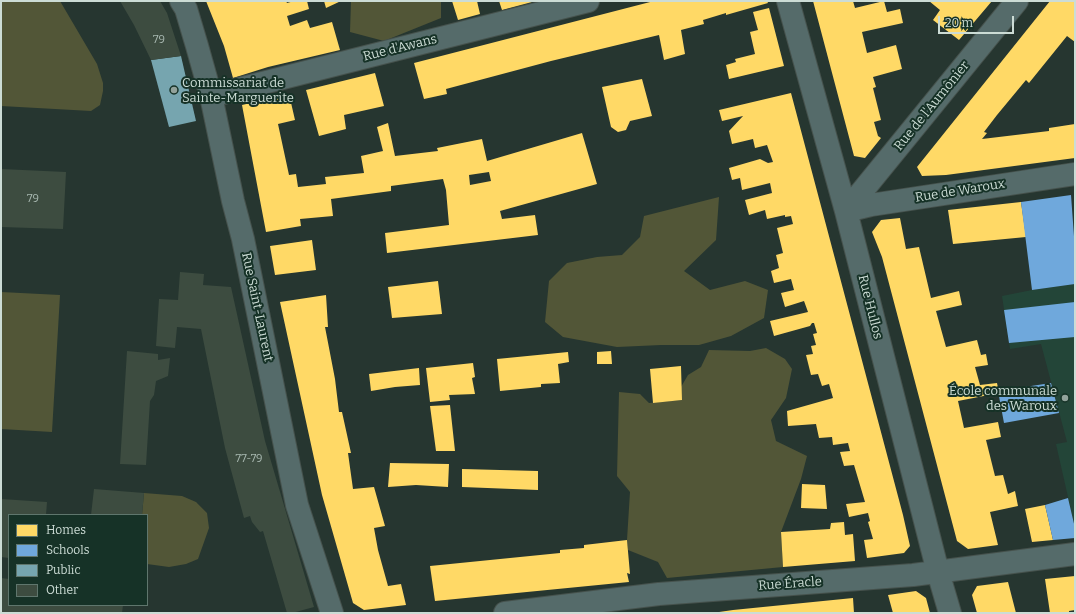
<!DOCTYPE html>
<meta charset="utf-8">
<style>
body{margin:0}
#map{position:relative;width:1076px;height:614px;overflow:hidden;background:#263630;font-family:Bitter,serif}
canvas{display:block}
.frame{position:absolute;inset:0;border:2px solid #ccdcd5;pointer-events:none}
.legend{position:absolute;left:8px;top:514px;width:140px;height:92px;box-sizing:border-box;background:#163227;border:1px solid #5f766d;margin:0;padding:5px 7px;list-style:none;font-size:12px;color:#ccdcd5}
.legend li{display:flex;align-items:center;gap:8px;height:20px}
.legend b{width:20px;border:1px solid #5f766d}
.scale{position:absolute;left:938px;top:16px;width:76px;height:18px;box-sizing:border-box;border:2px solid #ccdcd5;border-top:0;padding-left:5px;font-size:12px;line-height:14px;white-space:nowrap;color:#ccdcd5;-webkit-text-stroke:3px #163227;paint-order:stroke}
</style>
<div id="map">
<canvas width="1076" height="614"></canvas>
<div class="frame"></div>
<ul class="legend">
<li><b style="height:11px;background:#ffd966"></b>Homes</li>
<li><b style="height:11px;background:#6fa8dc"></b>Schools</li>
<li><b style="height:11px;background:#76a5af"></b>Public</li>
<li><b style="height:11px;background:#3d4c40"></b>Other</li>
</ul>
<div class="scale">20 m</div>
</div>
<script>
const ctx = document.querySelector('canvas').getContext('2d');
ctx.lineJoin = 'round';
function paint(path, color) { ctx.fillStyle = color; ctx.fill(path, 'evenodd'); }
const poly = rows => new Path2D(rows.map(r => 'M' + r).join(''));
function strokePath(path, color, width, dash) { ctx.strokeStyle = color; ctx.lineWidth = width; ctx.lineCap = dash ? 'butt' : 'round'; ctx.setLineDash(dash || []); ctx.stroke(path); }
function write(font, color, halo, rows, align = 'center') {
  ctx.font = font + ' Bitter,serif'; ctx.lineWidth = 4; ctx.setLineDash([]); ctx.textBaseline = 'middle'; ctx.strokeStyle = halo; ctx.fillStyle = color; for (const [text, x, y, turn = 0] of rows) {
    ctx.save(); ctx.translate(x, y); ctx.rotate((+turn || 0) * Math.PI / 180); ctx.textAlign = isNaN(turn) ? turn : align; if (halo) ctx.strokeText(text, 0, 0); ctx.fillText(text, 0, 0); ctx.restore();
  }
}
paint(poly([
 [1075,284,1075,528,1056,444,1067,442,1041,344,1010,349,1002,296,1032,290]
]), '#234538');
paint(poly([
 [1,1,60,1,97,64,103,83,103,91,100,105,91,111,1,106],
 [351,1,441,1,441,18,384,41,350,32],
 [719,197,716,240,684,271,710,290,745,281,768,290,764,318,731,336,699,345,661,345,617,347,563,337,545,322,549,281,567,263,597,257,622,255,640,237,644,216],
 [1,292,60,295,52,432,1,429],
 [766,348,785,359,792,369,786,398,771,420,776,441,807,456,801,479,781,532,783,567,667,578,658,562,628,550,627,540,630,492,617,476,619,392,640,394,649,403,682,400,681,387,688,375,701,367,709,350,750,351],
 [144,493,182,496,196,502,207,513,209,528,198,559,186,564,169,567,147,564,147,515,142,515]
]), '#525637');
paint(poly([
 [206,1,286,1,287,3,294,1,307,1,309,9,287,16,290,26,307,20,310,28,332,22,340,50,268,67,233,78,224,46],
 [324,1,341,1,326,8],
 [452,1,477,1,480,14,458,20],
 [499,1,532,1,532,2,502,10],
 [654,1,767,1,768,3,726,15,726,13,703,20,704,24,681,30,685,54,664,60,659,35,551,61,446,89,447,94,424,99,414,63],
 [813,1,853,1,855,8,884,1,887,12,900,9,903,23,862,32,867,53,896,45,902,69,873,77,876,87,873,88,881,120,874,122,878,136,881,138,865,158,854,156],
 [929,1,992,1,959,40,933,20,940,10],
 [1050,1,1075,1,1075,42,1067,36,1029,83,1026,80,997,115,984,132,987,133,982,139,1049,131,1049,128,1075,124,1075,158,946,175,922,176,917,167],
 [769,8,784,66,729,79,726,65,736,62,735,59,755,54,750,32,758,30,753,12],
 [375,73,384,106,344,115,346,129,319,136,306,90],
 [642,79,652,116,630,121,626,130,618,132,611,127,602,87],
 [791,93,903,515,910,546,904,553,867,558,864,540,873,539,868,522,870,521,868,513,849,517,846,504,865,502,854,465,844,466,840,452,850,451,848,443,833,445,832,437,819,438,816,424,788,426,787,411,833,398,829,384,822,386,818,374,811,375,806,355,813,354,811,346,816,345,813,334,817,333,814,323,812,323,810,326,774,336,770,321,808,312,804,301,785,307,781,293,794,290,791,279,774,283,771,271,779,268,776,255,783,253,777,228,793,224,791,216,785,217,785,215,767,219,765,210,749,215,745,200,772,193,770,183,742,190,740,178,732,180,729,168,760,159,768,163,773,162,767,145,755,148,753,139,732,144,729,131,743,116,722,121,719,110],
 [289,94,295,120,278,124,289,175,296,174,298,187,326,184,325,177,364,173,361,156,383,151,377,127,388,123,395,156,438,151,437,148,482,139,487,161,582,133,597,184,500,211,502,219,535,215,538,235,387,253,385,233,449,225,446,190,443,179,391,186,391,191,331,199,333,216,300,219,301,226,266,232,242,105],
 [489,172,491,181,470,185,469,175],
 [1021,202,1026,237,953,244,948,210],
 [900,218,906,249,919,247,931,298,959,291,962,305,936,311,946,347,977,340,981,355,986,354,988,365,975,367,980,385,997,383,999,393,958,401,964,428,998,422,1001,437,986,440,995,476,1003,475,1008,494,1015,491,1018,506,990,512,998,545,968,549,957,541,882,257,872,232,881,220],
 [312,240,316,270,275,275,270,246],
 [438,281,442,314,392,318,388,287],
 [326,295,328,327,325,327,335,379,339,412,342,412,351,453,348,453,353,489,374,487,385,526,374,528,378,550,388,586,401,584,406,605,364,610,353,603,322,495,280,302],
 [611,351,612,364,597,364,597,352],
 [568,352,569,362,558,364,560,383,541,384,541,387,500,391,497,359],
 [473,363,475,377,472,378,475,394,449,395,450,400,430,402,426,368],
 [681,366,682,400,653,403,650,369],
 [419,368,420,385,395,387,371,391,369,374],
 [450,405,455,451,436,451,430,406],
 [390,463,449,464,448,487,416,485,388,487],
 [462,469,538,471,538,490,462,487],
 [802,484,825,485,827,509,801,508],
 [1045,505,1053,540,1032,542,1025,509],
 [844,522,845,535,853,534,855,561,783,567,781,532,830,529,831,523],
 [627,540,630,574,627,573,629,582,435,601,430,566,560,553,560,550,584,548,584,545],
 [1075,576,1075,610,1069,611,1069,613,1050,613,1045,579],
 [1008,582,1016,613,977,613,972,595,977,586],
 [916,591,926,598,930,613,893,613,888,595],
 [853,598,854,613,712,613,733,610]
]), '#ffd966');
paint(poly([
 [1071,195,1075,250,1075,284,1032,290,1021,202],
 [1075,302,1075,337,1009,343,1004,310],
 [1051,383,1059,413,1004,423,998,391],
 [1068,498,1075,528,1075,538,1053,540,1045,505]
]), '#6fa8dc');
paint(poly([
 [181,56,196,121,169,127,151,60]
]), '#76a5af');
paint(poly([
 [120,1,160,1,167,13,181,56,151,60,134,25],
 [1,169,66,172,63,229,1,227],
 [180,272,204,274,203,285,231,287,265,441,314,607,292,613,287,613,263,531,260,532,252,522,250,516,244,518,225,448,201,329,177,327,175,348,156,346,159,299,178,300],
 [127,351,158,354,158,360,170,358,168,376,156,381,154,395,150,401,146,465,120,464],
 [94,489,144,493,142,515,91,515],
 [1,499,47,502,46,515,9,515,9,558,1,557],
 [1,578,9,579,9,605,123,605,122,613,1,613]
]), '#3d4c40');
const minor = poly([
 [181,1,186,9,197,46,211,96,233,201,243,239,297,505,332,613],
 [788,1,846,211,938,572,950,613],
 [211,96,588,1],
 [846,211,1017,1],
 [846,211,871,205,1075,174],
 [505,613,659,594,913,575,1075,554]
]);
strokePath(minor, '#46524d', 24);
strokePath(minor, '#556b6a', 22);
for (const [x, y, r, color] of [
 [174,90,4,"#92a29b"],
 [1065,398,4,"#92a29b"]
]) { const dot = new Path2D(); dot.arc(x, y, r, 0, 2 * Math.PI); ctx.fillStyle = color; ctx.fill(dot); strokePath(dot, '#163227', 1.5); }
write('11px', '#a8b8b0', null, [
 ["79",159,40],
 ["79",33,199],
 ["77-79",249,459]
]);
write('13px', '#ccdcd5', '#163227', [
 ["Rue d'Awans",400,48,-14],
 ["Rue de l'Aumônier",932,106,-51],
 ["Rue de Waroux",960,191,-9],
 ["Rue Saint-Laurent",257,307,78],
 ["Rue Hullos",870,307,76],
 ["Rue Éracle",790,584,-4]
]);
write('13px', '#ccdcd5', '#163227', [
 ["Commissariat de",182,83],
 ["Sainte-Marguerite",182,98],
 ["École communale",1057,391,"right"],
 ["des Waroux",1057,406,"right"]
], 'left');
</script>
